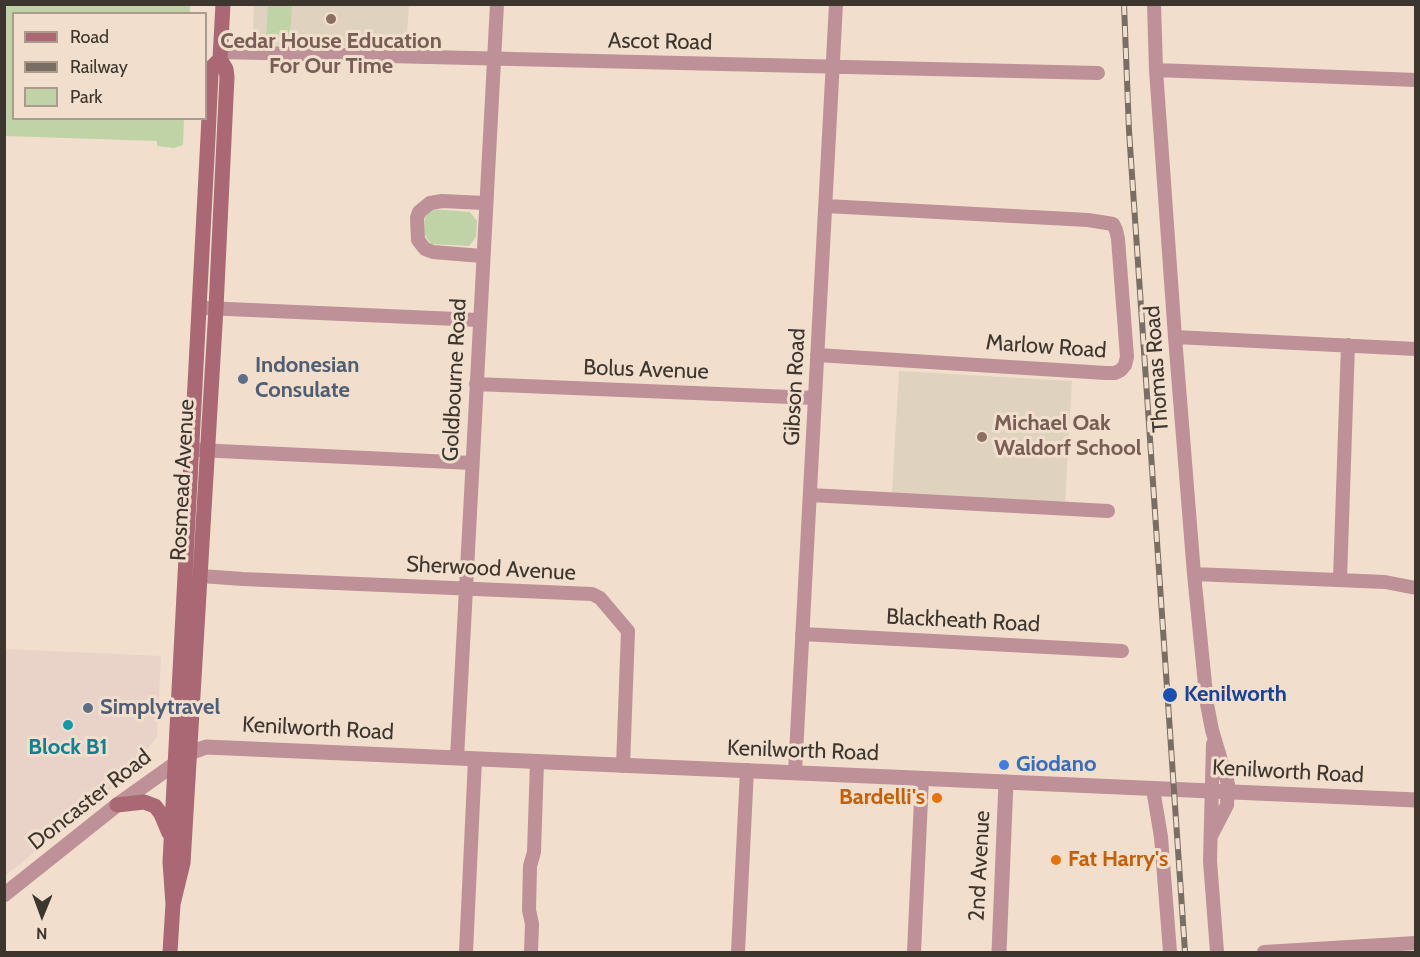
<!DOCTYPE html>
<style>
body{margin:0}
#map{position:relative;width:1420px;height:957px;overflow:hidden;background:#f1decc;font-family:Cabin,sans-serif}
canvas{display:block}
.frame{position:absolute;inset:0;border:6px solid #3d362f;pointer-events:none}
.legend{position:absolute;left:12px;top:12px;width:195px;height:108px;box-sizing:border-box;background:#f1decc;border:2px solid #a99b8d;margin:0;padding:8px 10px;list-style:none;font-size:18px;color:#3d362f}
.legend li{display:flex;align-items:center;gap:12px;height:30px}
.legend b{width:30px;border:2px solid #a99b8d}
.north{position:absolute;left:12px;top:885px;width:60px;height:60px;-webkit-text-stroke:4px #f1decc;paint-order:stroke;rotate:181deg;font-size:16px;font-weight:700;line-height:24px;text-align:center;color:#3d362f}
.north::after{content:'';display:block;margin:auto;width:21px;height:27px;background:#3d362f;clip-path:polygon(50% 0,100% 100%,50% 72%,0 100%)}
</style>
<div id="map">
<canvas width="1420" height="957"></canvas>
<div class="frame"></div>
<ul class="legend">
<li><b style="height:8px;background:#a96873"></b>Road</li>
<li><b style="height:8px;background:#796e63"></b>Railway</li>
<li><b style="height:16px;background:#bfd3a6"></b>Park</li>
</ul>
<div class="north">N</div>
</div>
<script>
const ctx = document.querySelector('canvas').getContext('2d');
ctx.lineJoin = 'round';
function paint(path, color) { ctx.fillStyle = color; ctx.fill(path, 'evenodd'); }
const poly = rows => new Path2D(rows.map(r => 'M' + r).join(''));
function strokePath(path, color, width, dash) { ctx.strokeStyle = color; ctx.lineWidth = width; ctx.lineCap = dash ? 'butt' : 'round'; ctx.setLineDash(dash || []); ctx.stroke(path); }
function write(font, color, halo, rows, align = 'center') {
  ctx.font = font + ' Cabin,sans-serif'; ctx.lineWidth = 6; ctx.setLineDash([]); ctx.textBaseline = 'middle'; ctx.strokeStyle = halo; ctx.fillStyle = color; for (const [text, x, y, turn = 0] of rows) {
    ctx.save(); ctx.translate(x, y); ctx.rotate((+turn || 0) * Math.PI / 180); ctx.textAlign = isNaN(turn) ? turn : align; if (halo) ctx.strokeText(text, 0, 0); ctx.fillText(text, 0, 0); ctx.restore();
  }
}
paint(poly([
 [5,649,161,656,157,737,124,779,5,876]
]), '#e9d2c7');
paint(poly([
 [254,5,409,5,406,48,264,45,253,33],
 [899,371,1072,381,1065,502,892,493]
]), '#dfd3bf');
paint(poly([
 [5,4,190,5,190,13,14,14,14,118,184,119,183,145,174,148,157,146,157,141,5,136],
 [268,5,292,5,290,37,266,36],
 [432,209,470,212,477,221,476,237,469,246,431,244,424,234,425,216]
]), '#bfd3a6');
strokePath(poly([
 [1154,4,1156,70,1175,337,1194,574,1207,704,1212,730,1228,784,1227,805,1211,836],
 [220,52,1098,73],
 [1156,70,1416,80],
 [482,256,433,252,425,249,418,240,417,218,419,212,430,203,442,201,485,203],
 [205,308,479,320],
 [1175,337,1416,349],
 [817,355,1106,373,1115,373,1121,370,1125,365,1127,357,1118,239,1116,230,1113,224,1088,220,826,206],
 [476,384,815,398],
 [198,450,472,463],
 [810,495,1108,511],
 [1194,574,1385,582,1416,588],
 [201,576,243,579,592,594,600,598,628,631,623,766],
 [1340,579,1348,345],
 [802,634,1122,651],
 [1213,744,1210,861,1217,952],
 [457,758,497,4],
 [795,772,836,4],
 [1153,789,1161,837,1170,952],
 [466,952,475,759],
 [531,952,532,924,529,910,530,866,534,852,537,762],
 [738,952,747,770],
 [914,952,922,778],
 [1264,952,1416,943]
]), '#be9097', 14);
strokePath(poly([
 [4,895,117,805,190,753,206,747,1416,800],
 [999,952,1006,782]
]), '#be9097', 15);
strokePath(poly([
 [117,805,144,802,155,806,161,814,169,833],
 [173,904,183,863,216,308,227,77,226,69,220,59,223,4],
 [170,952,173,904,170,862,208,137,211,74,213,66,220,59]
]), '#a96873', 15);
const rail = poly([
 [1124,4,1129,131,1185,952]
]);
strokePath(rail, '#796e63', 6);
strokePath(rail, '#f1decc', 4, [11]);
for (const [x, y, r, color] of [
 [331,19,6,"#8d6e63"],
 [243,379,6,"#5c6f8a"],
 [982,437,6,"#8d6e63"],
 [1170,695,8,"#1a4fb4"],
 [88,708,6,"#5c6f8a"],
 [68,725,6,"#0f9aa8"],
 [1004,765,6,"#3f7fe0"],
 [937,798,6,"#e8710a"],
 [1056,860,6,"#e8710a"]
]) { const dot = new Path2D(); dot.arc(x, y, r, 0, 2 * Math.PI); ctx.fillStyle = color; ctx.fill(dot); strokePath(dot, '#f1decc', 2); }
write('bold 22px', '#785e54', '#f1decc', [
 ["Cedar House Education",331,42],
 ["For Our Time",331,67],
 ["Michael Oak",994,424,"left"],
 ["Waldorf School",994,449,"left"]
]);
write('22px', '#3d362f', '#f1decc', [
 ["Ascot Road",660,42,1],
 ["Marlow Road",1046,347,4],
 ["Thomas Road",1157,369,-94],
 ["Bolus Avenue",646,370,2],
 ["Goldbourne Road",455,380,-87],
 ["Gibson Road",795,387,-87],
 ["Rosmead Avenue",183,480,-87],
 ["Sherwood Avenue",491,569,3],
 ["Blackheath Road",963,621,3],
 ["Kenilworth Road",318,729,3],
 ["Kenilworth Road",803,751,2],
 ["Kenilworth Road",1288,772,3],
 ["Doncaster Road",90,800,-38],
 ["2nd Avenue",980,866,-87]
]);
write('bold 22px', '#4e5e75', '#f1decc', [
 ["Indonesian",255,366],
 ["Consulate",255,391],
 ["Simplytravel",100,708]
], 'left');
write('bold 22px', '#164399', '#f1decc', [
 ["Kenilworth",1184,695]
], 'left');
write('bold 22px', '#0d838f', '#f1decc', [
 ["Block B1",68,748]
]);
write('bold 22px', '#366cbe', '#f1decc', [
 ["Giodano",1016,765]
], 'left');
write('bold 22px', '#c56008', '#f1decc', [
 ["Bardelli's",925,798],
 ["Fat Harry's",1068,860,"left"]
], 'right');
</script>
